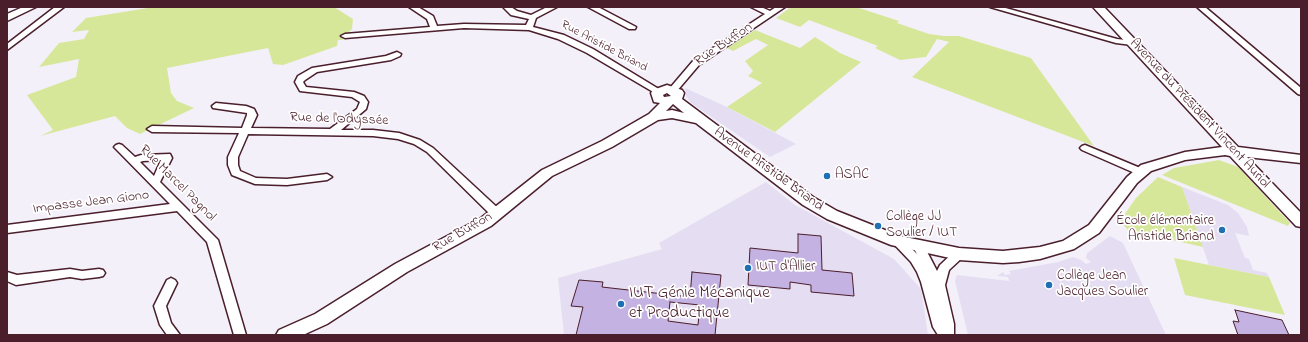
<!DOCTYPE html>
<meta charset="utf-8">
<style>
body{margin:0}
#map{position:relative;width:1308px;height:342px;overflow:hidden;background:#f3f0f9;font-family:"Indie Flower",sans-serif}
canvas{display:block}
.frame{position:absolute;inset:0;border:8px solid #4a1f2b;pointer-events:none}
</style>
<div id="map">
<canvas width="1308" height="342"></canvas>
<div class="frame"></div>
</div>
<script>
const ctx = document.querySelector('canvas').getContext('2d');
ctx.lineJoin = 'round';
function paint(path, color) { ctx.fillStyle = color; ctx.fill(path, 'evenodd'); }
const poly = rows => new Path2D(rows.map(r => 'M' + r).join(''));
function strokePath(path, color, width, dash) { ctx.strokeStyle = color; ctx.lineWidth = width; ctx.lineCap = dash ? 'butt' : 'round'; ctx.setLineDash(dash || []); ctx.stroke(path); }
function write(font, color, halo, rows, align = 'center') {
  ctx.font = font + ' "Indie Flower",sans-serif'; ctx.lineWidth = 3.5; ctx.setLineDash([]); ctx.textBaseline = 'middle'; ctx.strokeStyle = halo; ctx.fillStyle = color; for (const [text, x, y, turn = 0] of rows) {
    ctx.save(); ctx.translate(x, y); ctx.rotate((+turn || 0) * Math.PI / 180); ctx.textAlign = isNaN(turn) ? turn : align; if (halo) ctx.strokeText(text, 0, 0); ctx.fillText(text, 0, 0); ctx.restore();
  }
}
paint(poly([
 [685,88,727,107,796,144,770,157,691,103,686,96],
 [766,182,795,205,894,259,921,289,928,335,564,335,558,278,662,249,659,243],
 [1182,187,1228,205,1238,213,1247,227,1249,236,1235,233,1245,258,1249,259,1253,270,1267,273,1269,277,1209,265],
 [1110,236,1123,243,1166,335,968,335,955,281,957,275,1009,281,1008,277,997,276,1003,272,1005,275,1011,274,1009,271,1058,262,1073,257,1081,260,1086,264,1091,262,1086,258,1087,253]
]), '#e5ddf2');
paint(poly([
 [154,7,334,7,353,19,352,29,342,40,338,40,337,46,283,65,273,64,268,48,167,68,171,93,177,101,194,108,140,134,127,128,115,116,40,136,53,130,27,95,76,77,79,59,39,67,59,43,84,39,89,30,72,32,86,18],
 [791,7,856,7,899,21,897,23,929,34,944,36,959,36,1031,58,1094,146,912,77,949,42,937,39,926,57,900,60,875,48,878,46,809,20,800,27,776,18],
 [755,30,800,48,815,37,840,53,861,62,775,132,727,107,762,83,748,76,753,71,745,61,768,45,756,39,733,51,727,48],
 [1219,160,1238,167,1290,223,1288,226,1162,175,1174,168],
 [1158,177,1182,187,1203,247,1128,230,1120,221,1136,198],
 [1174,258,1269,277,1285,315,1185,295]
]), '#d7e79a');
const building = poly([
 [798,234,821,236,822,270,852,273,854,296,811,292,811,285,790,282,790,289,748,285,750,248,798,253,798,234],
 [692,272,721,275,715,335,576,335,583,307,571,306,579,280,603,282,602,287,690,297,692,272],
 [670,302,700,305,698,325,668,321,670,302],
 [1235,310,1282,320,1289,335,1238,335,1233,321,1239,322,1235,310]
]);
paint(building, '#c4b2e2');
strokePath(building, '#4a1f2b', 1);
const street = poly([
 [55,7,64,7,7,50,7,44,55,7],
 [409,7,418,7,433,16,437,26,464,24,526,25,529,19,511,15,503,7,511,7,517,11,531,15,547,7,557,7,536,18,533,27,564,35,593,49,662,91,661,93,655,93,587,53,558,39,529,30,464,28,345,38,341,36,345,34,430,27,427,19,409,7],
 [588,7,598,7,636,27,635,29,629,29,588,7],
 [751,7,761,7,770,11,776,7,785,7,699,65,676,92,670,92,669,90,670,88,693,61,765,14,751,7],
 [990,7,1002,7,1117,39,1135,41,1136,43,1132,45,1116,43,990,7],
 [1197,7,1205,7,1301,88,1301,95,1298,94,1197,7],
 [397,52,401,54,400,56,391,60,317,72,305,80,303,82,306,87,354,92,364,96,368,102,366,109,341,130,373,130,399,133,420,140,433,148,501,211,502,214,501,217,493,217,427,152,414,144,398,139,373,136,248,134,238,157,238,165,240,171,256,178,287,179,327,174,332,177,327,180,287,185,255,184,232,175,228,165,228,157,239,133,152,132,147,129,152,126,242,128,247,115,247,113,213,108,212,106,216,103,246,106,254,109,257,115,251,128,330,129,357,109,360,102,352,97,300,91,295,82,298,76,312,68,386,56,397,52],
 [119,144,122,145,135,157,141,155,170,154,172,158,160,182,218,240,246,335,234,335,207,242,177,211,7,233,7,225,170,204,116,149,114,147,116,145,119,144],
 [161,160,154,176,140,162,143,161,161,160],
 [1085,145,1145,170,1146,172,1145,174,1137,174,1082,150,1080,148,1082,146,1085,145],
 [897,237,901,238,917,254,913,247,915,244,923,244,937,271,940,265,955,251,963,251,965,254,963,257,949,270,945,285,954,324,954,335,938,335,933,327,921,282,917,272,911,262,891,241,893,238,897,237],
 [70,269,82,271,99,269,103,270,105,273,103,276,99,277,82,279,70,277,16,285,7,281,7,272,17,275,70,269],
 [171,278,175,280,177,283,166,306,171,323,180,335,167,335,160,325,154,306,167,280,171,278]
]);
const secondary = poly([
 [23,7,36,7,7,21,7,14,23,7],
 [1093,7,1104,7,1238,147,1301,155,1301,163,1247,157,1301,213,1301,227,1296,226,1230,156,1225,155,1185,160,1151,171,1137,183,1099,233,1074,249,1040,259,1019,262,1003,263,959,260,891,245,827,219,803,205,696,123,672,118,658,120,612,147,552,176,491,226,407,272,327,324,303,335,276,335,279,330,315,314,395,264,481,218,542,170,602,141,649,114,660,103,654,102,651,93,653,90,667,85,682,90,684,93,682,99,813,197,837,211,900,236,959,248,1003,251,1040,247,1063,241,1089,225,1127,177,1141,165,1185,152,1222,147,1093,7],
 [667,93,671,96,664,97,663,95,667,93],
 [673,104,684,113,672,110,666,111,673,104]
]);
strokePath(street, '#4a1f2b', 3);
strokePath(secondary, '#4a1f2b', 3);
paint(street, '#fff');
paint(secondary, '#fff');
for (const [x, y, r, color] of [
 [827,176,4,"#1f6fb2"],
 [878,226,4,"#1f6fb2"],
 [1222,230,4,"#1f6fb2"],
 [748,268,4,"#1f6fb2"],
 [1049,285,4,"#1f6fb2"],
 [621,304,4,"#1f6fb2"]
]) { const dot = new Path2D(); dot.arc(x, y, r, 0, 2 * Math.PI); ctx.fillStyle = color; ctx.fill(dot); strokePath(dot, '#fff', 1.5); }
write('12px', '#4a1f2b', '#fff', [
 ["Rue Aristide Briand",604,47,28]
]);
write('14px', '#4a1f2b', '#fff', [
 ["Rue Buffon",724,45,-34],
 ["Avenue du Président Vincent Auriol",1199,114,47],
 ["Rue de l'Odyssée",339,120,2],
 ["Avenue Aristide Briand",768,170,36],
 ["Rue Marcel Pagnol",177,184,45],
 ["Impasse Jean Giono",91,203,-7],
 ["Rue Buffon",463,233,-30]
]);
write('14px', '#4a1f2b', '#fff', [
 ["ASAC",835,176],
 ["Collège JJ",886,218],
 ["Soulier / IUT",886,234],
 ["École élémentaire",1214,222,"right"],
 ["Aristide Briand",1214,238,"right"],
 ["IUT d'Allier",756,268],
 ["Collège Jean",1057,277],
 ["Jacques Soulier",1057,293]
], 'left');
write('17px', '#4a1f2b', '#fff', [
 ["IUT Génie Mécanique",629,294],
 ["et Productique",629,314]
], 'left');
</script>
